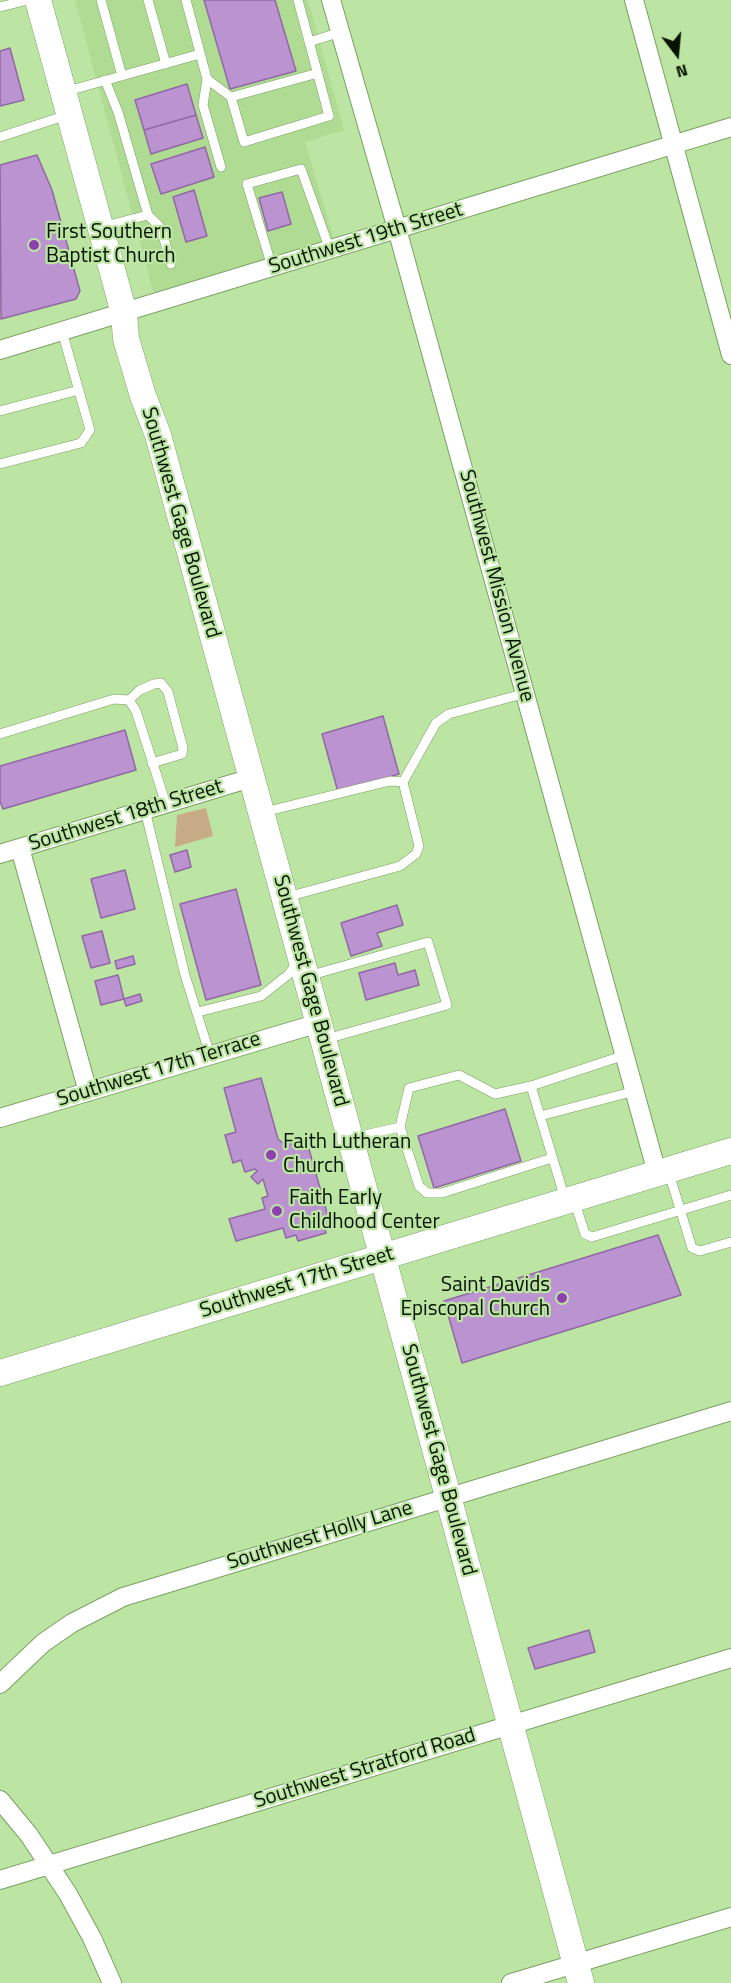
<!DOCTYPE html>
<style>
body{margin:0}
#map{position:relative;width:731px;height:1983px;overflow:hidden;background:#bce5a3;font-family:"Titillium Web",sans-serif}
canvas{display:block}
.north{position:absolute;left:647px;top:24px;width:60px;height:60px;-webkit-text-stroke:4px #bce5a3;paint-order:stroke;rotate:164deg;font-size:16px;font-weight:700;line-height:24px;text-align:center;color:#061300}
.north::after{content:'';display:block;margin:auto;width:21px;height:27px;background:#061300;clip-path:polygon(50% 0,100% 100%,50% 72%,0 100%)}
</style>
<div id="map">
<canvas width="731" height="1983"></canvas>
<div class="north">N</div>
</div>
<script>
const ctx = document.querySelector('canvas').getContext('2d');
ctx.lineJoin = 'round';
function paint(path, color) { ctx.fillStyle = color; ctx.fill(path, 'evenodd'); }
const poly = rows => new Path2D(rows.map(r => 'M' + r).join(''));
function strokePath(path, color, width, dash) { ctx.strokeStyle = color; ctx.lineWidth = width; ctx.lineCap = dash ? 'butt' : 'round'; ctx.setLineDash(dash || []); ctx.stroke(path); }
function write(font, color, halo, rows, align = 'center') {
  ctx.font = font + ' "Titillium Web",sans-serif'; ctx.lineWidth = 4.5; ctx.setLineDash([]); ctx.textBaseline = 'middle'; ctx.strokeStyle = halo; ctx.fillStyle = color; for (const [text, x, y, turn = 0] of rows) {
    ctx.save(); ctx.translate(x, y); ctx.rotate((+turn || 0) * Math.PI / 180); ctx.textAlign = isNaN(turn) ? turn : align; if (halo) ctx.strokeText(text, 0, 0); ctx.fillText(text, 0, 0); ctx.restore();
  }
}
paint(poly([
 [75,0,308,0,344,130,305,142,334,239,161,293,153,291]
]), '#afdb93');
paint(poly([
 [206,808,213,836,175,847,177,815]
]), '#c8ac87');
const building = poly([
 [204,0,275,0,296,71,230,89,204,0],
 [10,48,24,100,0,106,0,51,10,48],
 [187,84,196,115,144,130,135,100,187,84],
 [196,115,203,138,151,154,144,130,196,115],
 [205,147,214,177,161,194,151,164,205,147],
 [37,155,52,190,80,291,76,299,1,319,0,165,37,155],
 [194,190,207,236,186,242,173,197,194,190],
 [282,192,291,224,268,231,259,198,282,192],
 [383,716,399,774,338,792,322,734,383,716],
 [125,730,136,770,3,809,0,801,0,766,125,730],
 [187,850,191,867,175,872,170,855,187,850],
 [125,870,135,909,101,918,91,879,125,870],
 [236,889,261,985,206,1000,180,904,236,889],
 [397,905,403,925,377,933,382,946,351,956,341,923,397,905],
 [102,931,110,963,91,968,82,936,102,931],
 [133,956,135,964,117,969,115,961,133,956],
 [395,963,398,975,415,970,419,985,366,1000,359,973,395,963],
 [118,975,124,999,101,1005,95,981,118,975],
 [140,994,142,1001,126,1006,124,999,140,994],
 [261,1078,278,1139,283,1143,286,1139,296,1148,304,1146,305,1150,309,1149,331,1227,325,1229,326,1233,298,1241,296,1235,286,1238,283,1228,236,1241,229,1219,265,1209,262,1198,268,1196,263,1179,258,1184,251,1177,257,1171,255,1169,245,1172,241,1160,233,1163,225,1135,236,1132,224,1088,261,1078],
 [505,1109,521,1161,434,1188,418,1136,505,1109],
 [658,1235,681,1295,462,1363,444,1301,658,1235],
 [589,1630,595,1652,535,1669,528,1648,589,1630]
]);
paint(building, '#bc93d1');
strokePath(building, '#9068a3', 1.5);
const lane = poly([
 [101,0,122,76],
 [148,0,166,64],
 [186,0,207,79,231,97,244,142,329,116,298,0],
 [0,7,28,0],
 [309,42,341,32],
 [207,79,203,105,221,167],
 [105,80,118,112,148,215,161,228,171,264],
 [64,92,200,54],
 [231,97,318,73],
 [0,137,67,115],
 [101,227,148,215],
 [272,267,247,184,301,169,330,250],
 [0,411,79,390],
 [0,464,81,443,90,430,62,331],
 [129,700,140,690,154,684,161,683,168,692,183,748,182,754,152,763],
 [0,734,114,699,129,700,136,711,166,804],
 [403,782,436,723,449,714,526,693],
 [145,810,185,975,210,1055],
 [264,812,390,781,403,782,419,846,416,854,400,866,287,897],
 [308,976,428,942,447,1005,326,1039],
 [198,1012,261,996,289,974,297,963],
 [531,1086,565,1199],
 [540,1116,635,1091],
 [352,1138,400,1127],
 [552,1158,442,1193,427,1193,419,1186,400,1127,409,1088,459,1075,495,1094,531,1086,625,1055],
 [669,1173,692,1248,700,1251,731,1242],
 [574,1200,585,1234,592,1237,731,1195]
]);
const street = poly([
 [331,0,397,229,657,1173],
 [634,0,731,355],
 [0,350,731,127],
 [20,848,88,1092],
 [0,854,251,778],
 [0,1118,319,1023],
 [0,1684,43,1643,72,1623,123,1597,731,1411],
 [0,1800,29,1835,68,1894,92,1938,112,1983],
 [0,1880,731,1658],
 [511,1983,731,1917]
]);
const secondary = poly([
 [38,0,124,313,126,339,143,396,158,435,581,1983],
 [0,1373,731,1151]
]);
strokePath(lane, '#7aa162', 10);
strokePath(street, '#7aa162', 20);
strokePath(secondary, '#7aa162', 27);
strokePath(lane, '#fff', 9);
strokePath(street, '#fff', 18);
strokePath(secondary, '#fff', 26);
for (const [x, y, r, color] of [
 [34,245,6,"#8e40b0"],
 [271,1155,6,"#8e40b0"],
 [277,1211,6,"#8e40b0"],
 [562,1298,6,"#8e40b0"]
]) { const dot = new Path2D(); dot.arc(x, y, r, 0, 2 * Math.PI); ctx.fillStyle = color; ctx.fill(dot); strokePath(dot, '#bce5a3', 2); }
write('21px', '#061300', '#bce5a3', [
 ["First Southern",46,233],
 ["Baptist Church",46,257],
 ["Faith Lutheran",283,1143],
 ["Church",283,1167],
 ["Faith Early",289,1199],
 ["Childhood Center",289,1223],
 ["Saint Davids",550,1286,"right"],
 ["Episcopal Church",550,1310,"right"]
], 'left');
write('21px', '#061300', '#bce5a3', [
 ["Southwest 19th Street",366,239,-17],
 ["Southwest Gage Boulevard",180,523,74],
 ["Southwest Mission Avenue",496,586,75],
 ["Southwest 18th Street",126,816,-17],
 ["Southwest Gage Boulevard",310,991,75],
 ["Southwest 17th Terrace",159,1070,-17],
 ["Southwest 17th Street",297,1283,-17],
 ["Southwest Gage Boulevard",438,1460,75],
 ["Southwest Holly Lane",320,1536,-17],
 ["Southwest Stratford Road",365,1769,-17]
]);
</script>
